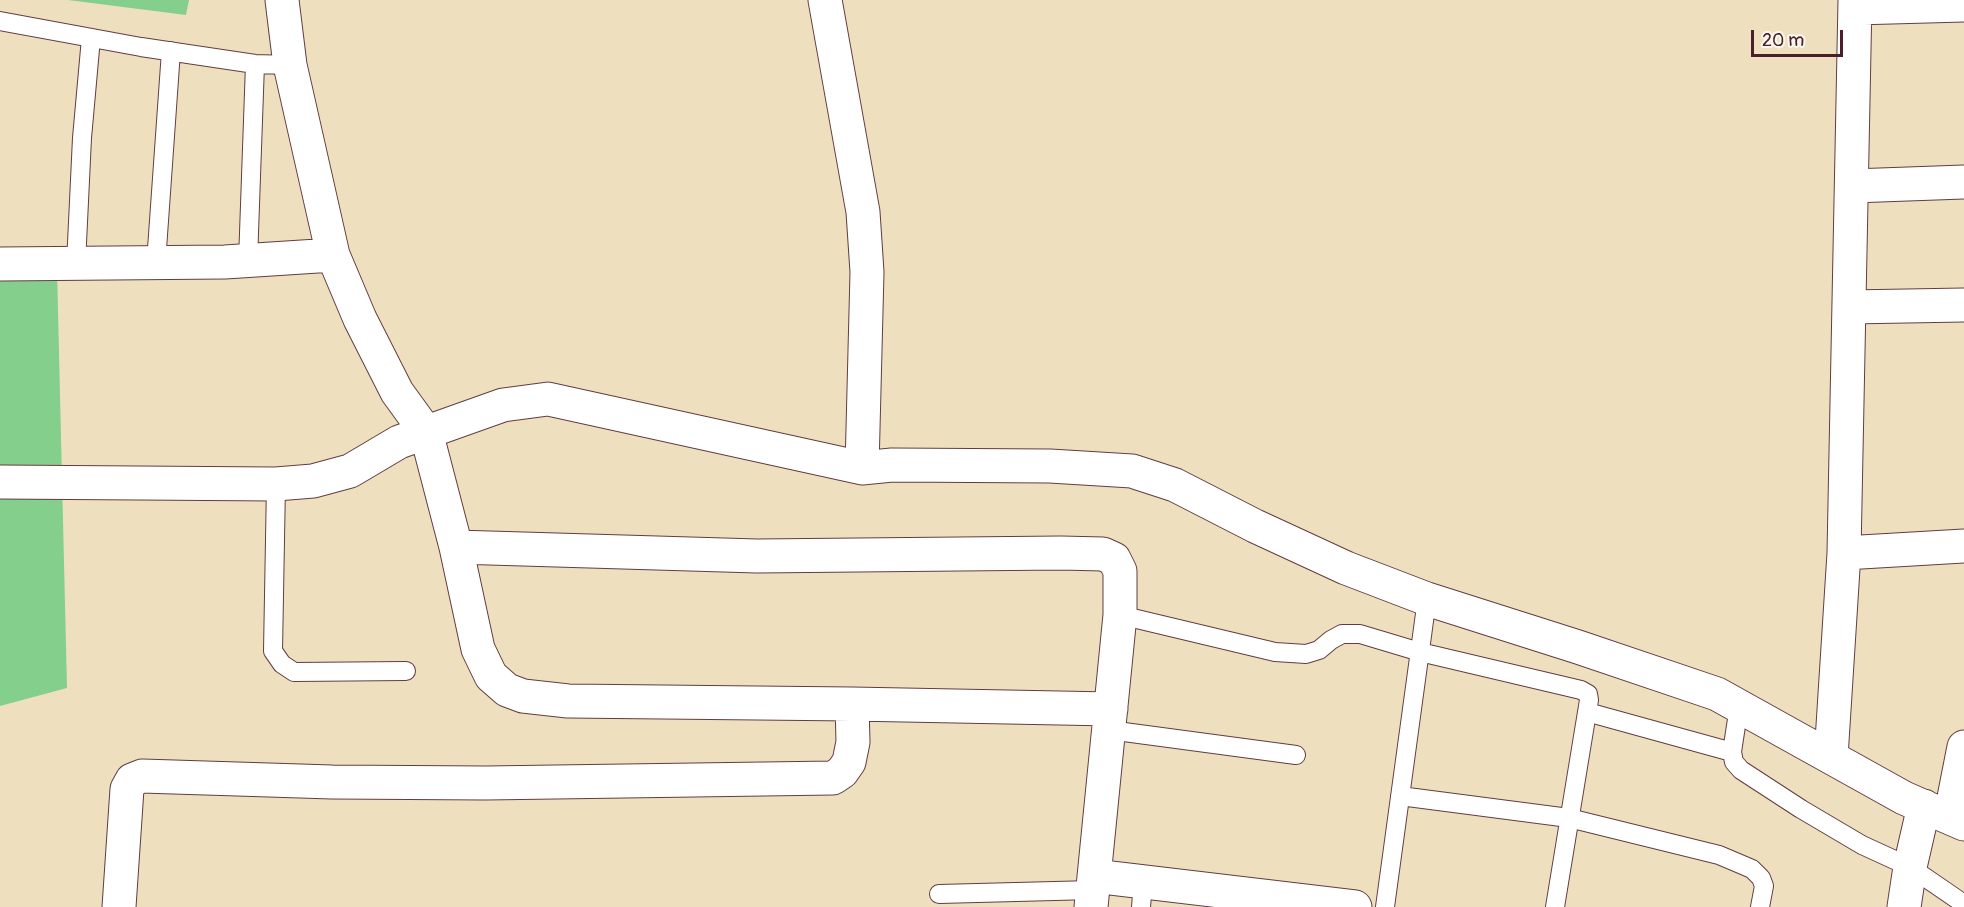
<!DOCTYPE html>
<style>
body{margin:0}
#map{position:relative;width:1964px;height:907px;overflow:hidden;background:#eee0bf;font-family:Pangolin,sans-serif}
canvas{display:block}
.scale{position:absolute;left:1751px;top:30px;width:92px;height:27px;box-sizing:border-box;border:3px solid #4a1f2b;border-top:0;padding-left:8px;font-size:18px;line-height:21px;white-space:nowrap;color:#4a1f2b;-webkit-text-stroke:4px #fbf7ec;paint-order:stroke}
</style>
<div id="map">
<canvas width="1964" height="907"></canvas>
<div class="scale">20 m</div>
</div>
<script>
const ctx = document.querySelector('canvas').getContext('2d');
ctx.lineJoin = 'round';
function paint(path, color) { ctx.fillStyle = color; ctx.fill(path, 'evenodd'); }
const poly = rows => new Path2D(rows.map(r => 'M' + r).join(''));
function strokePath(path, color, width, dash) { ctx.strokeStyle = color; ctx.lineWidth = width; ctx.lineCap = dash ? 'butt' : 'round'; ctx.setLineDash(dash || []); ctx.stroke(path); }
paint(poly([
 [68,0,189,0,186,15],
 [0,265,57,269,67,688,0,706]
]), '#84cf8c');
const service = poly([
 [0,21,141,47,255,64,290,65],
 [248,261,255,64],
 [156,263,171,51],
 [76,264,82,138,91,38],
 [276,484,273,651,282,664,294,672,406,671],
 [1120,615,1275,652,1306,654,1319,650,1331,640,1342,634,1360,634,1420,652,1581,690,1588,694,1589,700,1555,907],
 [1739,706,1732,752,1734,762,1741,770,1801,809,1862,845,1910,867,1964,904],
 [1587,712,1732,752],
 [1109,730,1296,755],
 [1400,796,1569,818,1719,855,1752,869,1761,878,1764,886,1760,907],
 [939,894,1093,890],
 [1141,907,1143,882],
 [1385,907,1427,599]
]);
const minor = poly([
 [282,0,290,65,333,255,360,319,397,392,426,432,456,547,478,649,491,676,507,690,523,696,568,701,852,704,1111,709],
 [825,0,863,212,867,272,862,468],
 [1855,8,1964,5],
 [1852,186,1964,182],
 [0,264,225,262,333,255],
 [1849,307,1964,305],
 [0,482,276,484,313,481,350,471,399,442,503,405,548,399,862,468,892,465,1050,466,1132,471,1175,485,1255,526,1346,568,1427,599,1578,647,1717,694,1904,798,1964,824],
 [456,547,757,556,1061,553,1103,554,1114,559,1120,571,1120,615,1091,907],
 [1844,553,1964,546],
 [1831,757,1844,553,1855,0],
 [1950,818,1964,747],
 [1094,876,1355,907],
 [119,907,127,789,132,780,142,776,332,782,486,783,833,778,842,772,849,762,853,742,852,704],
 [1904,907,1910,867,1924,806]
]);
strokePath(service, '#633c41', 20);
strokePath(minor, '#633c41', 35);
strokePath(service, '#fff', 18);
strokePath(minor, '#fff', 33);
</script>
